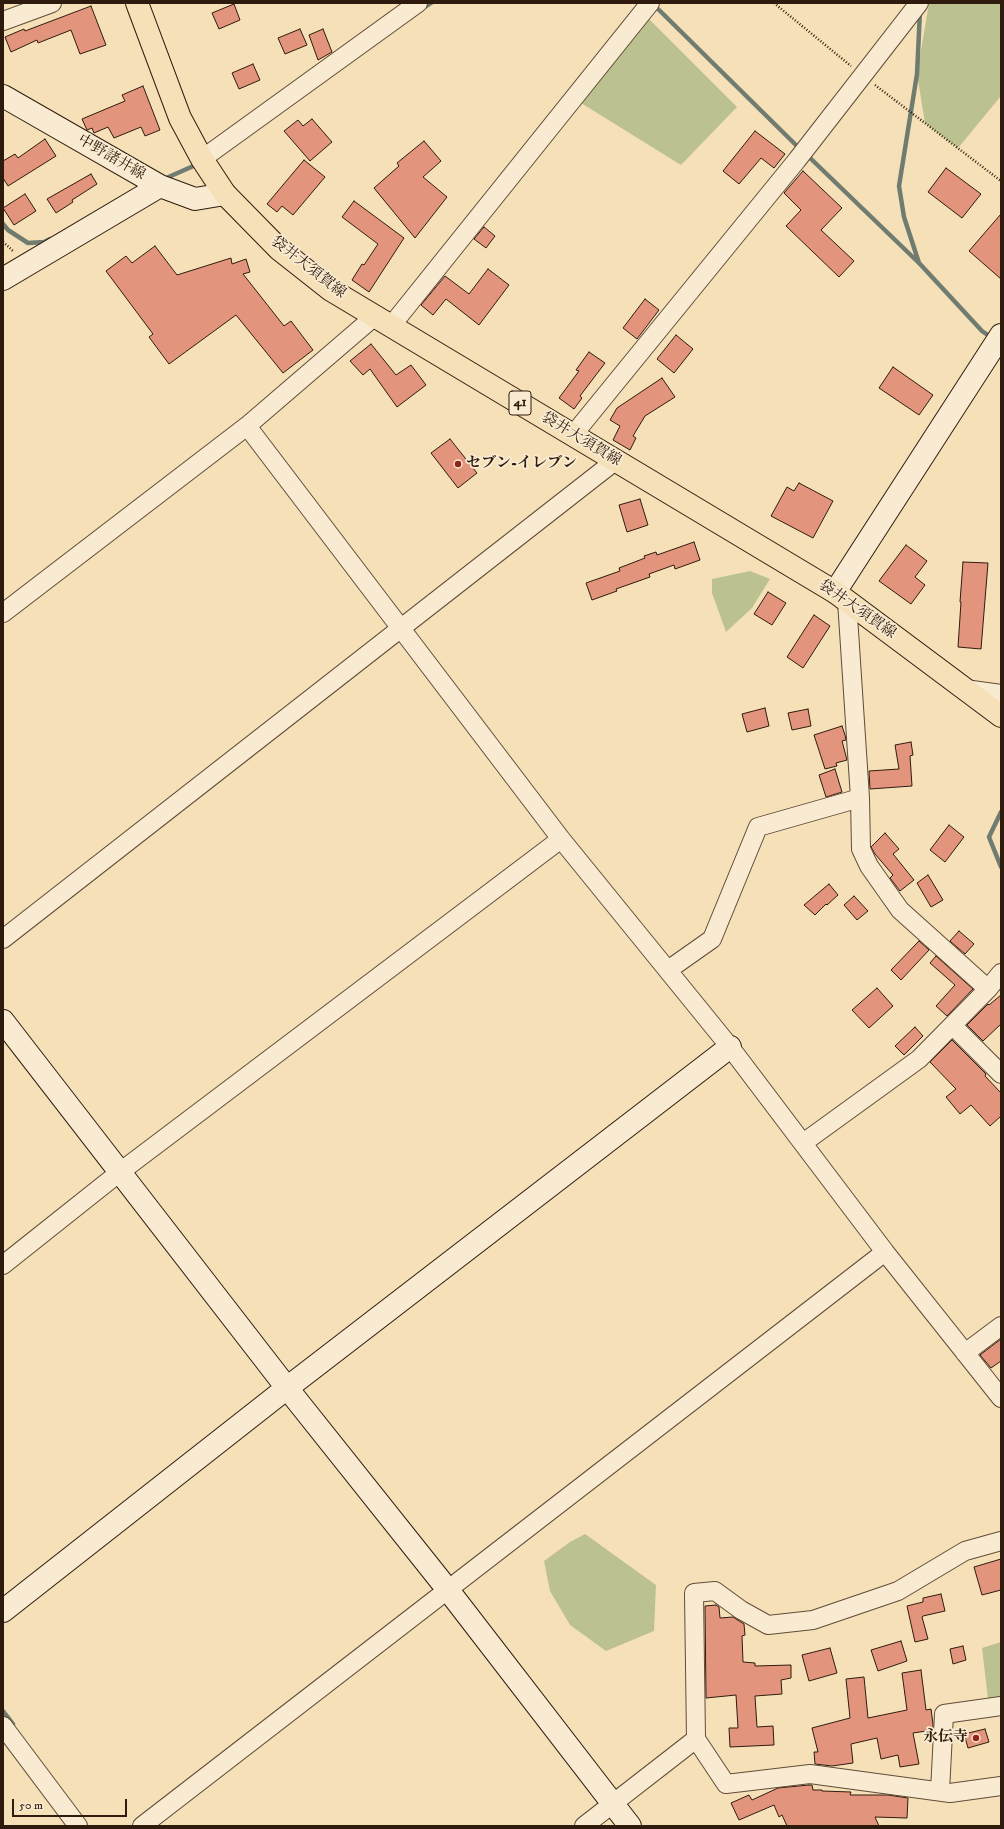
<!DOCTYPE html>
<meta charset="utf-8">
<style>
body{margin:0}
#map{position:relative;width:1004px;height:1829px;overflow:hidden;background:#f6e0b8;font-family:"IM FELL DW Pica",serif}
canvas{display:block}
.frame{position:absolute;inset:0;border:4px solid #2f1b0e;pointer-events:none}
.scale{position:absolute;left:12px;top:1799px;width:115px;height:18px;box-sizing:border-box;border:2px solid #2f1b0e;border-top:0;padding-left:5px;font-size:12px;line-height:14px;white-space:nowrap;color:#2f1b0e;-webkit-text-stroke:3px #f9ebd1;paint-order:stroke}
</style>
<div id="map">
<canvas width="1004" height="1829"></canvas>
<div class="frame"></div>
<div class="scale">50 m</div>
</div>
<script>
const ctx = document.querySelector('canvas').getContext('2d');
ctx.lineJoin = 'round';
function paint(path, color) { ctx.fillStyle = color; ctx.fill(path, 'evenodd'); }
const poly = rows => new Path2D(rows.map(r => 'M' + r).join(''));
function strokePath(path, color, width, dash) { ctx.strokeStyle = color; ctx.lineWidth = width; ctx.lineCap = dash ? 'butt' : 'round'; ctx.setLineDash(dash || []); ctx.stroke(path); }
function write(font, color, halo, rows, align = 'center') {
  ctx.font = font + ' "IM FELL DW Pica","Noto Serif JP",serif'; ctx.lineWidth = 3.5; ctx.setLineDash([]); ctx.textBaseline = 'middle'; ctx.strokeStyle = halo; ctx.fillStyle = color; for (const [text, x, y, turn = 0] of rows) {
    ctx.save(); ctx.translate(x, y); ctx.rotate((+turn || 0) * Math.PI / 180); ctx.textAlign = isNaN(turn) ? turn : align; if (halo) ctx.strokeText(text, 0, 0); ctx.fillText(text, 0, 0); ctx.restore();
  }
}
paint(poly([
 [929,3,1001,3,1001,96,958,148,925,123,917,74],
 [647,17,737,107,681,165,581,103],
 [750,571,770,579,752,608,726,632,712,593,712,579],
 [585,1534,656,1585,654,1631,606,1651,570,1625,550,1591,544,1561,570,1542],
 [1001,1642,1001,1699,988,1699,982,1648]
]), '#bcc28f');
strokePath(poly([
 [654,5,801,150],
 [422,9,431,3],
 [807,155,920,264,982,331,992,338],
 [164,179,198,164],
 [3,224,8,230,28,243,44,242,50,239],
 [919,263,904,217,899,186,917,74,920,11],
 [1001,812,989,837,1001,867],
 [3,1711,13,1724]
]), '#717c71', 4.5);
const building = poly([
 [234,4,240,20,219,29,212,13,234,4],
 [91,6,106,45,80,54,71,30,38,43,37,40,11,52,5,37,24,29,25,31,91,6],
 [300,29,307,45,285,54,278,38,300,29],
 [323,29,332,52,318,60,309,35,323,29],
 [253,64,260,80,239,89,232,73,253,64],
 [143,86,160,130,145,136,141,127,114,138,108,127,94,133,92,128,87,130,82,119,125,101,122,95,143,86],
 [312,119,332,142,310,161,284,131,298,120,303,126,312,119],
 [755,131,785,154,774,168,761,158,739,184,723,171,755,131],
 [45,139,56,156,8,186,3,178,3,161,15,154,18,158,45,139],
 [424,141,441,161,423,177,447,197,415,238,374,188,399,166,397,163,424,141],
 [304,160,325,177,293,215,282,206,277,212,267,204,304,160],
 [946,168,981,194,962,218,928,192,946,168],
 [803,171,842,208,821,230,854,261,839,277,786,226,801,210,784,193,803,171],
 [91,174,97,184,72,200,73,202,56,213,47,199,91,174],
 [25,194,36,211,14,225,3,208,25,194],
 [354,201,404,238,369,292,352,280,362,264,364,265,378,244,342,217,354,201],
 [1001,214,1001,279,969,251,1001,214],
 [484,227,495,236,486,248,474,239,484,227],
 [155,246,177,275,231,258,232,264,246,259,250,272,243,274,284,326,291,321,313,350,283,373,236,315,169,364,149,337,153,334,106,271,126,256,132,263,155,246],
 [488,269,509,285,479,325,446,299,433,315,421,305,445,276,469,294,488,269],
 [645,299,659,310,637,339,623,328,645,299],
 [676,335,693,349,674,373,657,359,676,335],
 [371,344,396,375,411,365,426,385,397,407,370,369,363,375,350,361,371,344],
 [589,352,605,363,580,396,582,398,574,409,559,398,579,371,576,370,589,352],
 [893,367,933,395,919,415,879,388,893,367],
 [662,378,675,397,645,416,633,436,636,438,630,450,613,440,620,426,610,420,617,408,662,378],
 [450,439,477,473,458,488,431,453,450,439],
 [799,483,833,501,813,538,771,516,787,487,794,491,799,483],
 [640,499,648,525,627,532,619,505,640,499],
 [694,542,700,560,675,569,674,565,649,574,650,577,616,589,617,591,592,600,586,583,620,571,619,568,645,558,644,556,656,552,657,555,694,542],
 [906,545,927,561,915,577,925,585,911,604,879,581,906,545],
 [963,562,988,563,981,649,958,647,961,602,960,602,963,562],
 [768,592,786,603,772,625,754,614,768,592],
 [814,615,830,626,803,668,787,657,814,615],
 [765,708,769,726,747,732,742,714,765,708],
 [808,709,811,726,792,730,788,713,808,709],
 [842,726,845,735,846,740,842,741,847,760,836,763,837,766,825,769,814,735,842,726],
 [911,742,913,755,910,756,912,786,870,789,869,771,899,769,895,745,911,742],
 [835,769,842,792,826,797,819,775,835,769],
 [949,825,964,837,945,862,930,850,949,825],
 [885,833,899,849,893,854,914,880,900,891,890,878,893,875,875,854,871,847,885,833],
 [928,875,943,900,931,907,917,883,928,875],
 [829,884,838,895,827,905,826,904,815,915,804,905,829,884],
 [854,896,868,911,857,920,844,905,854,896],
 [959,931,974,944,965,954,950,941,959,931],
 [919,941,929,950,901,980,891,970,919,941],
 [936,956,973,989,947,1016,936,1006,955,985,930,963,936,956],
 [877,988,893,1006,869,1028,852,1010,877,988],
 [1001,995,1001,1024,983,1041,967,1025,988,1004,989,1005,1001,995],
 [915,1027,923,1036,904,1055,895,1046,915,1027],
 [952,1040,986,1074,985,1076,1001,1093,1001,1116,990,1126,971,1105,960,1114,946,1097,956,1089,930,1062,952,1040],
 [1001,1339,1001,1361,991,1368,980,1355,1001,1339],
 [1001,1559,1001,1590,982,1595,974,1567,1001,1559],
 [941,1594,945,1611,923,1616,922,1617,928,1639,915,1642,907,1606,923,1602,923,1598,941,1594],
 [716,1605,719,1607,720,1618,733,1617,744,1624,745,1635,742,1636,743,1662,755,1663,755,1666,791,1665,791,1678,781,1680,782,1694,755,1696,757,1727,773,1726,774,1745,730,1747,729,1728,738,1728,736,1695,706,1698,705,1606,716,1605],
 [901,1641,907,1661,878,1671,871,1650,901,1641],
 [963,1646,966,1660,953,1664,950,1649,963,1646],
 [830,1648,837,1673,809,1681,802,1655,830,1648],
 [921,1670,926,1710,931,1709,933,1724,933,1730,913,1733,919,1764,900,1767,898,1755,881,1759,877,1738,851,1744,853,1763,832,1766,815,1764,814,1752,818,1752,812,1728,850,1718,846,1679,864,1677,868,1718,907,1710,902,1673,921,1670],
 [985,1729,989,1742,968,1748,964,1734,985,1729],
 [809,1785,812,1785,813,1790,822,1790,822,1791,851,1792,850,1795,888,1795,908,1798,907,1818,875,1817,879,1826,787,1826,782,1815,779,1817,774,1805,739,1820,731,1803,749,1795,752,1800,778,1788,809,1785]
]);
paint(building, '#e3947d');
strokePath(building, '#2f1b0e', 1);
const street = poly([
 [3,21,52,3],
 [202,159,418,3],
 [391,326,650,3],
 [247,426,561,839,730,1047,885,1252,1001,1398],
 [573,435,797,160,919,3],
 [847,601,860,798,861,849,869,866,900,910,988,989],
 [3,613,247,426,375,316],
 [965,689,1001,694],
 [3,939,615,461],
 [668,970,712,939,758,827,860,798],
 [953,1026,1001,1074],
 [803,1143,919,1059,988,989,1001,973],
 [3,1265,120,1172,561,839],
 [965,1353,1001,1326],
 [3,1726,78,1826],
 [696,1739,694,1593,715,1591,741,1610,768,1625,813,1620,898,1591,965,1551,1001,1541],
 [940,1791,944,1714,1001,1706],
 [142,1826,885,1252],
 [584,1826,696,1739,726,1784,810,1774,950,1793,1001,1786]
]);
const secondary = poly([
 [3,96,160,186,195,199,225,194],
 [3,279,160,186],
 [835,592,1001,335],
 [3,1021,287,1388,448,1590,630,1826],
 [3,1611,287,1388,730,1047]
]);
const primary = poly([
 [137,3,180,118,202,159,225,194,279,249,331,290,835,592,1001,716]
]);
strokePath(street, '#614c38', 20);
strokePath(secondary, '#2f1b0e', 24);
strokePath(primary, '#2f1b0e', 24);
strokePath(poly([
 [774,3,851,66],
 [875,85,1001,181],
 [3,242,13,251]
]), '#2f1b0e', 2.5, [1, 2]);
strokePath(street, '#f9ebd1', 18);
strokePath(secondary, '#f9ebd1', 22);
strokePath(primary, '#f6e0b8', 22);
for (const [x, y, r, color] of [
 [458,464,4,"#8f2418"],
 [976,1738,4,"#8f2418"]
]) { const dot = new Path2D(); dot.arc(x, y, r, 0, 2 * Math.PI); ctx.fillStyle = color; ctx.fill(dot); strokePath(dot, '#f9ebd1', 1.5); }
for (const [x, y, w] of [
 [520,403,22]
]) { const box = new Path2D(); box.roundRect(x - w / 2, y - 12, w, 24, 3); ctx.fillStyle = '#f9ebd1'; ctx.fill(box); strokePath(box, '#2f1b0e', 1); }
write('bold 14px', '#2f1b0e', null, [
 ["41",520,403]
]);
write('15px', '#2f1b0e', '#f9ebd1', [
 ["中野諸井線",111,158,30],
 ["袋井大須賀線",308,268,38],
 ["袋井大須賀線",581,440,31],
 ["袋井大須賀線",857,610,35]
]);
write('bold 15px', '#2f1b0e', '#f9ebd1', [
 ["セブン-イレブン",466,464],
 ["永伝寺",968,1738,"right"]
], 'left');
</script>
